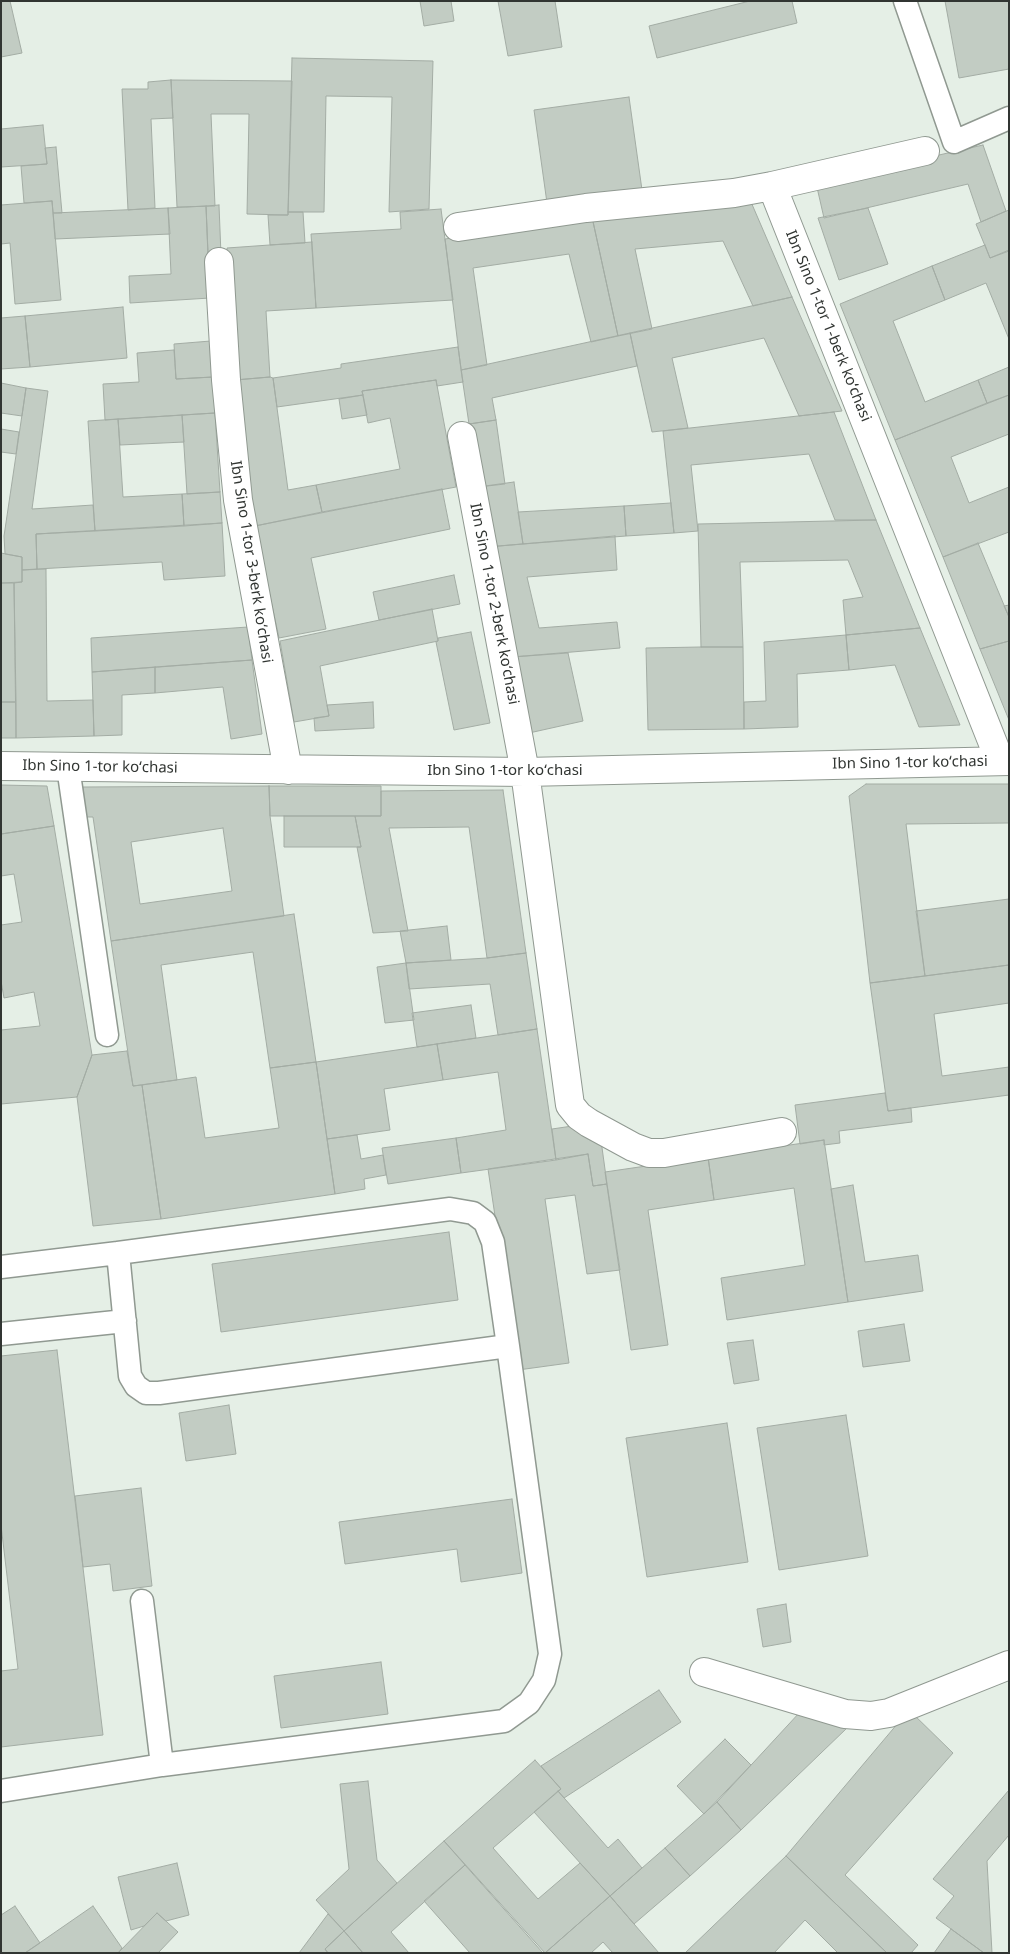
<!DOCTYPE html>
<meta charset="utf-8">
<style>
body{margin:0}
#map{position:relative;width:1010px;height:1954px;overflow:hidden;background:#e5efe6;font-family:"Noto Sans",sans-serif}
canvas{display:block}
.frame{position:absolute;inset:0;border:2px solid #313532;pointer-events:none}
</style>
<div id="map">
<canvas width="1010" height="1954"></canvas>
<div class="frame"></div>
</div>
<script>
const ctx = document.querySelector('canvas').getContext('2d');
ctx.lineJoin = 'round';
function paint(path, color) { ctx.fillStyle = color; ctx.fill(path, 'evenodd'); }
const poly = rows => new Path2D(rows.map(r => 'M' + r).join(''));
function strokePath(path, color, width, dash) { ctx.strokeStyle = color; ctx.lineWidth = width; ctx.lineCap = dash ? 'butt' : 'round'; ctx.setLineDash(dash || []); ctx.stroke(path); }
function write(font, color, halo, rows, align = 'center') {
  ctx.font = font + ' "Noto Sans",sans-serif'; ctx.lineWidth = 4.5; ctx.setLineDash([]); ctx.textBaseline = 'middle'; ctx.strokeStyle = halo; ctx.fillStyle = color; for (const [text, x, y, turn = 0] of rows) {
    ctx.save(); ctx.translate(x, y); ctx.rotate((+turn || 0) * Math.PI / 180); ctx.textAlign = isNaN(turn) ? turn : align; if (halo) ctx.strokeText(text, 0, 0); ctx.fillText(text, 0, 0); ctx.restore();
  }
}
const building = poly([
 [1,1,10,1,22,53,1,57,1,1],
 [420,1,451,1,454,21,424,26,420,1],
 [498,1,555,1,562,47,508,56,498,1],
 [750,1,792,1,797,23,657,58,649,26,750,1],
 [945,1,1009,1,1009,69,959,78,945,1],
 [292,58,433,61,429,209,389,212,392,97,326,96,324,212,288,212,292,58],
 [171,80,292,81,288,215,247,214,249,114,211,114,215,206,177,207,171,80],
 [171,80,173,118,151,119,155,208,128,210,122,89,148,89,148,82,171,80],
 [629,97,642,190,547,203,534,110,629,97],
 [43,125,47,164,1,167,1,129,43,125],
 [983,145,1006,211,981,222,968,184,824,218,816,183,983,145],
 [56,147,62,213,53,213,52,201,24,203,21,166,47,164,45,148,56,147],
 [52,201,61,300,15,304,10,243,1,244,1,205,52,201],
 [751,202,792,297,753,306,723,241,635,249,652,329,618,336,592,217,751,202],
 [219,205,221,255,208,256,206,206,219,205],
 [206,206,210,298,130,303,129,276,171,274,168,208,206,206],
 [168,208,170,234,55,239,53,213,168,208],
 [868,208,888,264,839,280,818,218,868,208],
 [441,209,453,300,316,308,311,234,401,229,400,212,441,209],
 [1009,210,1009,250,990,258,976,224,1009,210],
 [288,212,303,212,305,243,270,245,268,215,288,215,288,212],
 [592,217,618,336,591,342,569,254,473,268,487,365,461,370,445,239,592,217],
 [312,242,316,308,266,311,270,377,235,380,227,248,312,242],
 [985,245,990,258,1009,251,1009,339,986,283,945,300,932,266,985,245],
 [932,266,945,300,893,321,925,402,978,380,987,403,895,440,840,304,932,266],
 [792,297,842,411,799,416,764,338,672,358,688,428,652,432,630,333,792,297],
 [123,307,127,358,30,367,25,316,123,307],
 [25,316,30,367,1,369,1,318,25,316],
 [630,333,637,366,492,398,496,420,469,424,461,370,630,333],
 [211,341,213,377,176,379,174,344,211,341],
 [458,347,463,382,437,386,436,380,362,391,363,395,277,407,273,378,341,368,341,364,458,347],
 [174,350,176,379,213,377,215,413,105,420,103,384,139,382,137,353,174,350],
 [1009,367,1009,395,987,403,978,380,1009,367],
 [270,377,273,378,288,490,316,485,322,512,255,526,235,380,270,377],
 [436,380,456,487,322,512,316,485,400,469,390,418,368,423,362,391,436,380],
 [1,383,26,388,22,416,1,413,1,383],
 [26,388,48,391,32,509,93,505,95,531,36,534,37,569,22,570,22,557,5,554,4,536,26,388],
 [363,395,367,415,342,419,339,399,363,395],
 [1009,395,1009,434,951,457,969,503,1009,487,1009,532,943,557,895,440,1009,395],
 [834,412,876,520,835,520,809,454,691,465,698,531,674,533,663,431,834,412],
 [215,413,220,492,187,494,182,415,215,413],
 [182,415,184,442,120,445,118,419,182,415],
 [118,419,123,497,182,494,184,526,95,531,88,421,118,419],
 [496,420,505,484,478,487,469,424,496,420],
 [1,429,19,432,16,454,1,452,1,429],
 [514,482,523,544,487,547,478,487,514,482],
 [442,489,450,529,311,558,326,629,279,638,255,526,442,489],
 [220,492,222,523,184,526,182,494,220,492],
 [671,503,674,533,626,536,624,506,671,503],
 [624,506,626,536,523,544,518,512,624,506],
 [876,520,920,628,846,635,843,600,863,597,848,560,740,562,743,647,701,647,698,524,876,520],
 [222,523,225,576,164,580,162,562,37,569,36,534,222,523],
 [615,536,617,570,527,577,539,628,617,622,620,648,512,657,487,547,615,536],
 [978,543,1009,617,1009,641,980,649,943,557,978,543],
 [1,553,22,557,22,582,1,583,1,553],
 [46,569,47,701,93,700,94,736,16,738,14,583,22,582,22,570,46,569],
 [454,575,460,604,379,620,373,592,454,575],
 [1,583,14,583,16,702,1,702,1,583],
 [1009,605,1009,617,1004,606,1009,605],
 [432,609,438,641,320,666,329,716,294,722,280,641,432,609],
 [248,627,252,660,92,672,91,638,248,627],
 [920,628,960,725,919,727,895,665,849,670,846,635,920,628],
 [471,632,490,723,454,730,436,642,438,641,438,638,471,632],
 [846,635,849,670,797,674,798,727,744,729,744,702,766,701,764,642,846,635],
 [1009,641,1009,720,980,649,1009,641],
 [701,647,743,647,744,729,648,730,646,648,701,647],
 [568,653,583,721,529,733,512,657,568,653],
 [252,660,262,734,231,739,223,687,155,693,155,667,252,660],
 [155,667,155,693,122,695,122,735,94,736,92,672,155,667],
 [1,702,16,702,16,738,1,738,1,702],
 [373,702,374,728,315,731,314,718,329,716,327,705,373,702],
 [866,784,1009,784,1009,823,906,824,925,976,870,983,849,796,866,784],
 [1,785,47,786,54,826,1,834,1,785],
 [269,786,270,816,284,916,111,941,93,817,83,817,83,787,269,786],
 [223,828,232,891,140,904,131,842,223,828],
 [269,786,381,786,381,816,270,816,269,786],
 [503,790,526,953,487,958,469,827,389,828,408,931,373,933,357,847,361,847,355,816,381,816,381,791,503,790],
 [284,816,355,816,361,847,284,847,284,816],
 [54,826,92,1055,77,1097,1,1104,1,1030,40,1026,34,992,4,998,1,981,1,925,22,922,14,874,1,876,1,834,54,826],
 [1009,899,1009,965,925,976,916,911,1009,899],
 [294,914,316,1062,270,1068,253,952,161,965,177,1080,133,1086,111,941,294,914],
 [447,926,451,960,406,963,400,931,447,926],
 [526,953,537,1029,498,1035,490,984,409,989,406,963,487,958,526,953],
 [406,963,414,1020,385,1023,377,967,406,963],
 [1009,965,1009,1003,934,1014,942,1076,1009,1067,1009,1095,888,1111,870,983,1009,965],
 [471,1005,476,1038,417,1047,412,1013,471,1005],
 [537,1029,556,1160,461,1173,456,1138,506,1130,498,1072,443,1080,437,1044,537,1029],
 [437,1044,443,1080,384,1089,390,1130,327,1139,316,1062,437,1044],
 [127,1051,133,1086,142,1085,161,1219,93,1226,77,1097,92,1055,127,1051],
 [316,1062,335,1194,161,1219,142,1085,196,1077,205,1138,279,1128,270,1068,316,1062],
 [885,1093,888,1111,911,1108,912,1122,839,1131,840,1143,824,1145,824,1140,800,1144,795,1105,885,1093],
 [586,1124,600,1133,607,1184,593,1186,588,1154,556,1160,552,1129,586,1124],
 [357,1135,361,1159,383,1155,386,1175,364,1179,365,1189,335,1194,327,1139,357,1135],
 [456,1138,461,1173,388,1184,382,1148,456,1138],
 [824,1140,848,1302,727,1320,721,1278,805,1265,794,1188,714,1200,708,1157,824,1140],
 [588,1154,593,1186,607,1184,620,1270,587,1274,575,1195,545,1199,569,1363,518,1370,488,1169,588,1154],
 [708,1157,714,1200,648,1210,668,1345,631,1350,605,1172,708,1157],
 [853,1185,865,1262,918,1255,923,1291,848,1302,831,1189,853,1185],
 [449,1232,458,1300,221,1332,212,1264,449,1232],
 [904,1324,910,1361,863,1367,858,1331,904,1324],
 [753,1340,759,1380,734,1384,727,1343,753,1340],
 [57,1350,103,1735,1,1747,1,1671,18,1669,1,1525,1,1356,57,1350],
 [229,1405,236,1454,186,1461,179,1413,229,1405],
 [846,1415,868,1556,779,1570,757,1428,846,1415],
 [727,1423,748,1562,647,1577,626,1438,727,1423],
 [141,1488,152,1586,113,1591,110,1564,83,1567,75,1496,141,1488],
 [512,1499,522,1573,461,1582,457,1549,345,1564,339,1522,512,1499],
 [786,1604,791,1642,763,1647,757,1609,786,1604],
 [381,1662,388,1714,281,1728,274,1676,381,1662],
 [659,1690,681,1722,564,1798,558,1791,561,1789,541,1766,659,1690],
 [909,1710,953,1753,845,1875,918,1945,911,1953,887,1953,786,1856,909,1710],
 [800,1712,847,1728,741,1830,717,1802,800,1712],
 [725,1739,751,1765,704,1814,677,1786,725,1739],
 [535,1760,561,1789,493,1848,538,1899,580,1863,610,1896,545,1953,444,1841,535,1760],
 [368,1781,377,1860,397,1883,344,1931,316,1900,349,1869,340,1784,368,1781],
 [1009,1790,1009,1835,987,1861,992,1953,984,1953,936,1918,954,1896,933,1879,1009,1790],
 [558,1791,608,1848,618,1839,642,1868,610,1896,534,1812,558,1791],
 [717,1802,741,1830,690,1876,665,1848,717,1802],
 [444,1841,465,1865,391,1932,409,1953,363,1953,344,1931,444,1841],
 [665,1848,690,1876,634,1924,610,1896,665,1848],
 [786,1856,887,1953,838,1953,805,1920,774,1953,685,1953,786,1856],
 [177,1863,189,1915,166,1921,157,1913,144,1926,131,1930,118,1877,177,1863],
 [465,1865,543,1953,470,1953,424,1901,465,1865],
 [610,1896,659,1953,613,1953,603,1942,591,1953,545,1953,610,1896],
 [15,1906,40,1943,25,1953,1,1953,1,1915,15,1906],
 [93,1906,122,1948,118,1953,25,1953,93,1906],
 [157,1913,178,1932,158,1953,118,1953,157,1913],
 [328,1914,344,1931,325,1949,328,1953,299,1953,328,1914],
 [951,1929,984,1953,934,1953,951,1929],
 [344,1931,363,1953,328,1953,325,1949,344,1931]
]);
paint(building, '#c2ccc3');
strokePath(building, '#a3aca4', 1);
const service = poly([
 [905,1,954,142,1009,118],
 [68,767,107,1035],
 [118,1253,450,1209,473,1213,485,1222,493,1242,508,1346],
 [1,1267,118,1253,130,1376,136,1386,146,1393,159,1393,508,1346,550,1654,544,1680,529,1703,504,1721,162,1765],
 [1,1334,125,1321],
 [1,1791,162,1765,142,1601]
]);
const minor = poly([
 [772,186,925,151],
 [458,227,586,208,734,193,772,186,1000,761],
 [219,262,226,380,238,500,288,770],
 [462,436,525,772,570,1105,579,1116,589,1123,633,1147,649,1153,664,1153,782,1132],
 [1,766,525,772,1009,761],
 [704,1672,845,1714,871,1716,889,1713,1009,1665]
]);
strokePath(service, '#909991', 25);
strokePath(minor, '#909991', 30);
strokePath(service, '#fff', 22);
strokePath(minor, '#fff', 28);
write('15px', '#313532', '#fff', [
 ["Ibn Sino 1-tor 1-berk koʻchasi",828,326,68],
 ["Ibn Sino 1-tor 3-berk koʻchasi",251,562,81],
 ["Ibn Sino 1-tor 2-berk koʻchasi",494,604,79],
 ["Ibn Sino 1-tor koʻchasi",910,763,-1],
 ["Ibn Sino 1-tor koʻchasi",100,767,1],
 ["Ibn Sino 1-tor koʻchasi",505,771]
]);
</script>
